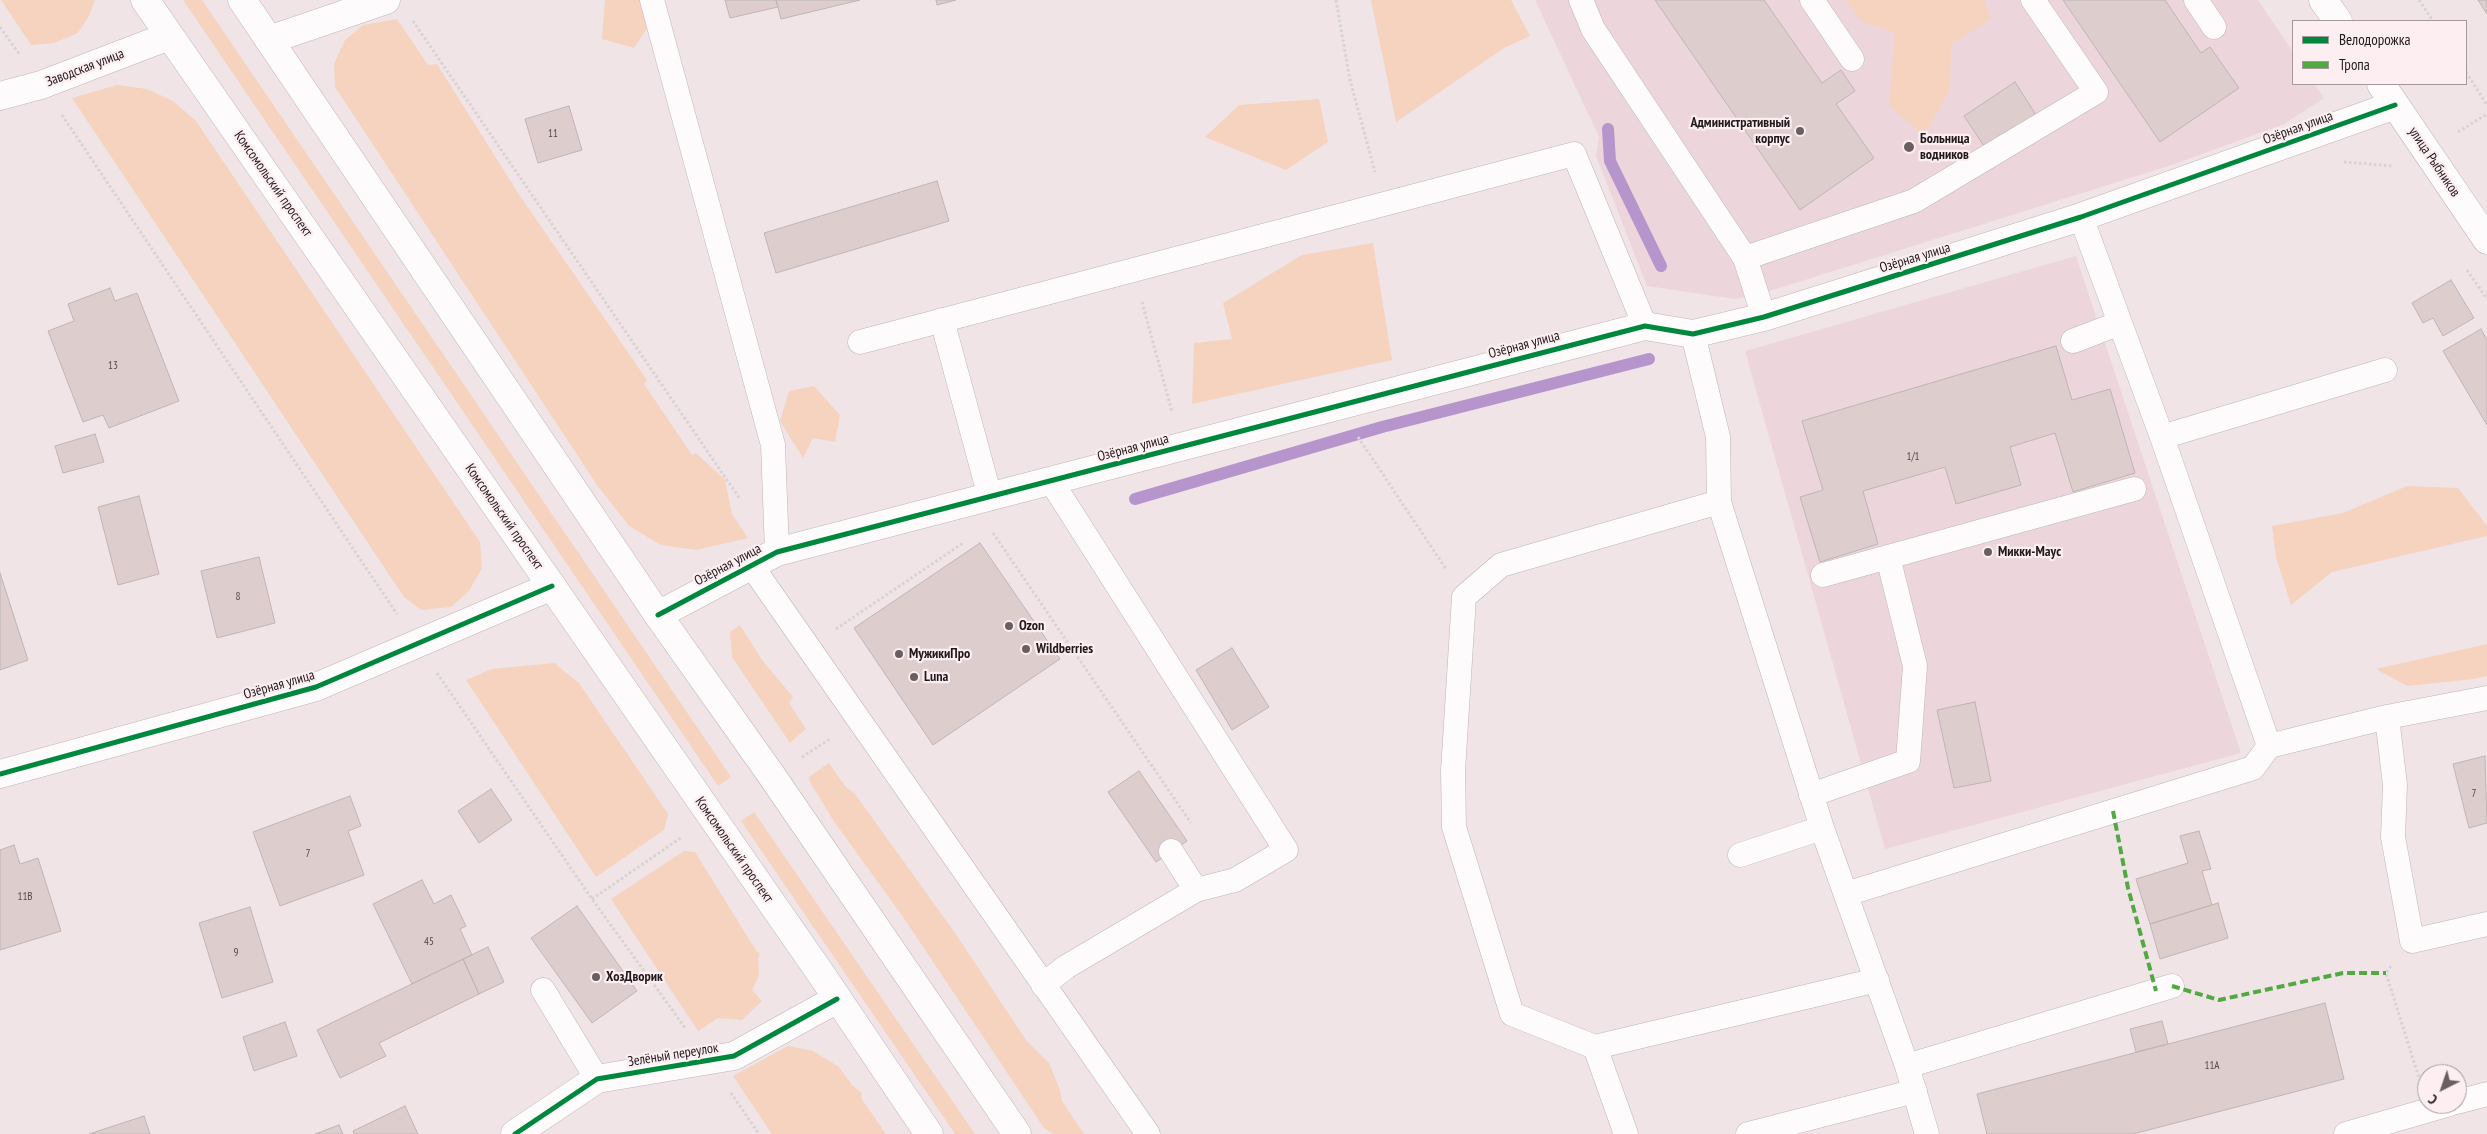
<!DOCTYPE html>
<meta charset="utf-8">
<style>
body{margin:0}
#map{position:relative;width:2487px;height:1134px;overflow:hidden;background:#f0e4e7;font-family:"PT Sans Narrow",sans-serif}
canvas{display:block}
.legend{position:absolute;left:2292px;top:20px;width:175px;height:65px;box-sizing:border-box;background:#fceef1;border:1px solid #a4989b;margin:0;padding:6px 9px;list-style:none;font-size:15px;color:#20181a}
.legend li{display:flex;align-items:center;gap:10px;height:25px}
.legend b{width:25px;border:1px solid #a4989b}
.north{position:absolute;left:2417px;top:1064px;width:50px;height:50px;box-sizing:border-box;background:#fceef1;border:1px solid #a4989b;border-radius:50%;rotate:221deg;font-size:14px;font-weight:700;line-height:20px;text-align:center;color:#20181a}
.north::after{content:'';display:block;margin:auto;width:18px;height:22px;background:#695f62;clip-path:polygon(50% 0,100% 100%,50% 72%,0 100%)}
</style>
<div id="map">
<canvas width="2487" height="1134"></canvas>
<ul class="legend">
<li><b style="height:6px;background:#00873e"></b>Велодорожка</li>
<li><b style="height:6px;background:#52a942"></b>Тропа</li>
</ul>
<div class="north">С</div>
</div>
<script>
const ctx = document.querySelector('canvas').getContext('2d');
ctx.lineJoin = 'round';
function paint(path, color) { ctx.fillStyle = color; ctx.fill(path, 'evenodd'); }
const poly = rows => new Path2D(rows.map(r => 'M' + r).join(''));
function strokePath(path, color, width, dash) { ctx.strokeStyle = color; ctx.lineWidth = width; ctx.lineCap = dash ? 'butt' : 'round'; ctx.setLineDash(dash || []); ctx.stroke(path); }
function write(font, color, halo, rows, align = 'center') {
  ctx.font = font + ' "PT Sans Narrow",sans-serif'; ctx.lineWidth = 4.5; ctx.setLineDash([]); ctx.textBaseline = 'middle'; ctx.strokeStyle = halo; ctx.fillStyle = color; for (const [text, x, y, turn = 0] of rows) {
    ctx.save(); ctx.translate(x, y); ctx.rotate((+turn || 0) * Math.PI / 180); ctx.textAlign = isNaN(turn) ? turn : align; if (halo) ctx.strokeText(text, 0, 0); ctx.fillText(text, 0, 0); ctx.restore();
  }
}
paint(poly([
 [1535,0,2258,0,2293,52,2293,84,2314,84,2324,98,2284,124,2175,164,1757,295,1735,299,1647,286,1596,156,1599,137],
 [2076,256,2241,753,1885,849,1745,351]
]), '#edd6db');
paint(poly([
 [1,0,95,0,89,16,78,33,54,43,31,45],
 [183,0,202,0,731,777,718,786],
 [605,0,654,0,654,18,634,48,602,39],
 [1371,0,1511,0,1530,36,1504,48,1396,122],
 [1846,0,1984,0,1991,19,1951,44,1950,89,1924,136,1889,105,1895,33,1861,21],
 [397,19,428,65,437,64,518,193,647,380,644,384,692,455,696,453,725,480,732,514,748,538,696,550,661,545,629,526,597,485,335,87,334,64,345,40,363,25],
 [117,85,147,89,173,101,196,121,480,542,482,568,469,591,451,607,421,610,404,597,72,98],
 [1319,99,1328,142,1286,170,1205,137,1239,105],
 [1373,243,1392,360,1192,404,1194,343,1232,339,1223,303,1302,255],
 [814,386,840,415,835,442,813,438,803,458,780,421,789,391],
 [2407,486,2458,488,2487,526,2487,536,2332,572,2291,605,2276,557,2272,526,2343,513],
 [740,625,762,660,793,697,789,703,806,729,790,743,732,657,730,632],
 [2487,644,2487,676,2473,679,2407,686,2376,669],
 [554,663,579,683,668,814,664,830,596,877,466,680,492,669],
 [829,763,845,786,855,794,953,930,1026,1040,1049,1063,1060,1090,1062,1101,1084,1134,1054,1134,1044,1128,901,914,835,823,810,782,809,777],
 [754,812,975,1134,955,1134,741,821],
 [684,851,695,852,757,952,760,953,758,959,759,976,752,990,762,1001,742,1020,718,1018,698,1031,611,899],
 [788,1046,813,1051,839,1067,852,1085,862,1093,861,1098,886,1134,772,1134,733,1076]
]), '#f5d3bf');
strokePath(poly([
 [1608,129,1610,161,1661,266],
 [1135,499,1382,427,1649,359]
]), '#b595cc', 12);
const building = poly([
 [725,0,776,0,778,7,730,18,725,0],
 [776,0,860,0,781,19,776,0],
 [936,0,956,0,937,5,936,0],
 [1655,0,1764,0,1822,83,1841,70,1855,91,1836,104,1874,158,1800,210,1655,0],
 [2063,0,2165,0,2201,53,2210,47,2239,88,2160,142,2063,0],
 [2478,0,2487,0,2487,14,2478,0],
 [2015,82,2038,118,1988,152,1964,116,2015,82],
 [569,106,582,150,538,163,525,119,569,106],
 [937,181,949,221,776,273,764,233,937,181],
 [2451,280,2474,318,2443,336,2433,318,2423,323,2412,303,2451,280],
 [110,288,115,301,137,293,179,401,109,428,103,415,83,422,48,331,74,321,68,304,110,288],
 [2481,329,2487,340,2487,425,2443,351,2481,329],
 [2056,346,2072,400,2110,389,2135,473,2073,492,2055,433,2010,447,2021,485,1956,504,1945,467,1863,491,1878,544,1820,562,1800,497,1823,490,1802,421,2056,346],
 [95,434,104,462,63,473,55,446,95,434],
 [139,496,159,574,118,585,98,507,139,496],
 [980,543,1060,659,933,745,854,628,980,543],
 [259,557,275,623,217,638,201,571,259,557],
 [0,573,28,660,0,670,0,573],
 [1232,648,1269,707,1232,730,1196,670,1232,648],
 [1975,702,1991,781,1954,788,1937,710,1975,702],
 [2485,756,2487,823,2469,828,2453,764,2485,756],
 [1139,771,1187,841,1156,862,1108,792,1139,771],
 [491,789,512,820,479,843,458,811,491,789],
 [350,796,361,826,348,831,364,875,280,906,253,832,350,796],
 [2199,831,2211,869,2202,871,2212,905,2150,924,2136,879,2188,863,2180,836,2199,831],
 [14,845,20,864,38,858,61,931,0,950,0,850,14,845],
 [422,880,434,904,451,895,466,926,460,929,472,955,412,984,373,904,422,880],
 [2218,903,2228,938,2160,959,2150,924,2218,903],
 [577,906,637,991,592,1023,531,938,577,906],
 [250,907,273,982,222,998,199,923,250,907],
 [488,947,504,982,479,994,463,959,488,947],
 [463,959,479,994,379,1043,386,1056,340,1078,317,1030,463,959],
 [2325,1003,2344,1079,2133,1134,1987,1134,1977,1094,2325,1003],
 [2162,1021,2168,1044,2136,1052,2130,1029,2162,1021],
 [285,1022,297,1056,254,1071,243,1037,285,1022],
 [405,1106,418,1134,354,1134,353,1131,405,1106],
 [144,1116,150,1134,89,1134,144,1116],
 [339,1125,343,1134,315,1134,339,1125]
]);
paint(building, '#decdcd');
strokePath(building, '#beb5b6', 1);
const service = poly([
 [652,0,773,445,777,552],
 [1581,0,1593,29,1745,258,1764,317],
 [1812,0,1852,59],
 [2196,0,2214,27],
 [2081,217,2162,437,2269,746],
 [1745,258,1914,201,2096,92,2033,0],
 [942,320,990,497],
 [1693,334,1718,437,1719,502,1822,828,1907,1066,1927,1134],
 [2073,341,2120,323],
 [860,342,1574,154,1645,326],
 [2162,437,2385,370],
 [1719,502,1501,565,1464,597,1453,771,1454,827,1512,1014,1595,1047,1877,980],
 [751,565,1148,1134],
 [1823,575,2134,489],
 [2387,717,2395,785,2393,837,2412,941,2487,924],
 [1811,795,1908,761,1915,666,1888,557],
 [1171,851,1196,890],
 [1740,855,1822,828],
 [1846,894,2253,768,2269,746,2387,717,2487,698],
 [1043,985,1066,967,1196,890,1235,880,1286,850,1051,481],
 [543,990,597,1079],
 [1595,1047,1626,1134],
 [1907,1066,2172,986],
 [2457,1102,2487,1094],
 [1748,1134,1915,1091],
 [2346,1134,2450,1104]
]);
const minor = poly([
 [2323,0,2338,21],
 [269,40,386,0],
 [2381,84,2487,240],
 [0,96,41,85,169,36],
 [658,615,777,552,1645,326,1693,334,1764,317,2081,217,2395,105],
 [0,774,316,687,552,586],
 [515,1134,597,1079,734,1056,837,999]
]);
const secondary = poly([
 [145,0,821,974,929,1134],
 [242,0,658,615,772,776,1017,1134]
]);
strokePath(service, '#beb5b7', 25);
strokePath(minor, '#beb5b7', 29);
strokePath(secondary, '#beb5b7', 29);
strokePath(poly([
 [1336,0,1350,80,1375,172],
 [2419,0,2433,21],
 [413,21,740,499],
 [0,27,20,55],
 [2466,72,2487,105],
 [62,115,397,614],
 [2458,132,2487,114],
 [2344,162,2393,166],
 [2467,270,2487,299],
 [1142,302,1172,412],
 [1358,437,1446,569],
 [993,533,1191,823],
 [836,629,963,543],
 [437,673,592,899,686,1029],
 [802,757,830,739],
 [592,899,682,837],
 [2391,966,2386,973,2419,1078],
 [731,1093,759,1134]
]), '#d7d3d4', 3, [2.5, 2.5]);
strokePath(service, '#fdfbfb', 24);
strokePath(minor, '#fdfbfb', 28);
strokePath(secondary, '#fdfbfb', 28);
strokePath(poly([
 [2113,811,2128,888,2156,991],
 [2172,986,2219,1000,2343,973,2386,973]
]), '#52a942', 4, [8, 4]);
strokePath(poly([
 [658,615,777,552,1645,326,1693,334,1764,317,2081,217,2395,105],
 [0,774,316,687,552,586],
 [515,1134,597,1079,734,1056,837,999]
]), '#00873e', 5);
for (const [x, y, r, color] of [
 [1800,131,5,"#695f62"],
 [1909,147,6,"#695f62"],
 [1988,552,5,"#695f62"],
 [1009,626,5,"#695f62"],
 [1026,649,5,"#695f62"],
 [899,654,5,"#695f62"],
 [914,677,5,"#695f62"],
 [596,977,5,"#695f62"]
]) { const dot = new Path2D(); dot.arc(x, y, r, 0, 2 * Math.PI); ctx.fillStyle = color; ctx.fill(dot); strokePath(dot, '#fceef1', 2); }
write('11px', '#52484a', null, [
 ["11",553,134],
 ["13",113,366],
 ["1/1",1913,457],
 ["8",238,597],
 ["7",2474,794],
 ["7",308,854],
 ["11В",25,897],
 ["45",429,942],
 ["9",236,953],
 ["11А",2212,1066]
]);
write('14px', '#20181a', '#fceef1', [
 ["Заводская улица",85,68,-21],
 ["Озёрная улица",2298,128,-20],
 ["улица Рыбников",2434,162,56],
 ["Комсомольский проспект",273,184,55],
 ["Озёрная улица",1915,258,-17],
 ["Озёрная улица",1524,345,-15],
 ["Озёрная улица",1133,448,-15],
 ["Комсомольский проспект",504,517,55],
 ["Озёрная улица",728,565,-28],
 ["Озёрная улица",279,685,-16],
 ["Комсомольский проспект",734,850,55],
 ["Зелёный переулок",673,1055,-9]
]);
write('bold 14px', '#20181a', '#fceef1', [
 ["Административный",1790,123,"right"],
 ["корпус",1790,139,"right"],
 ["Больница",1920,139],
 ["водников",1920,155],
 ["Микки-Маус",1998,552],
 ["Ozon",1019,626],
 ["Wildberries",1036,649],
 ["МужикиПро",909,654],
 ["Luna",924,677],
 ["ХозДворик",606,977]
], 'left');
</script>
